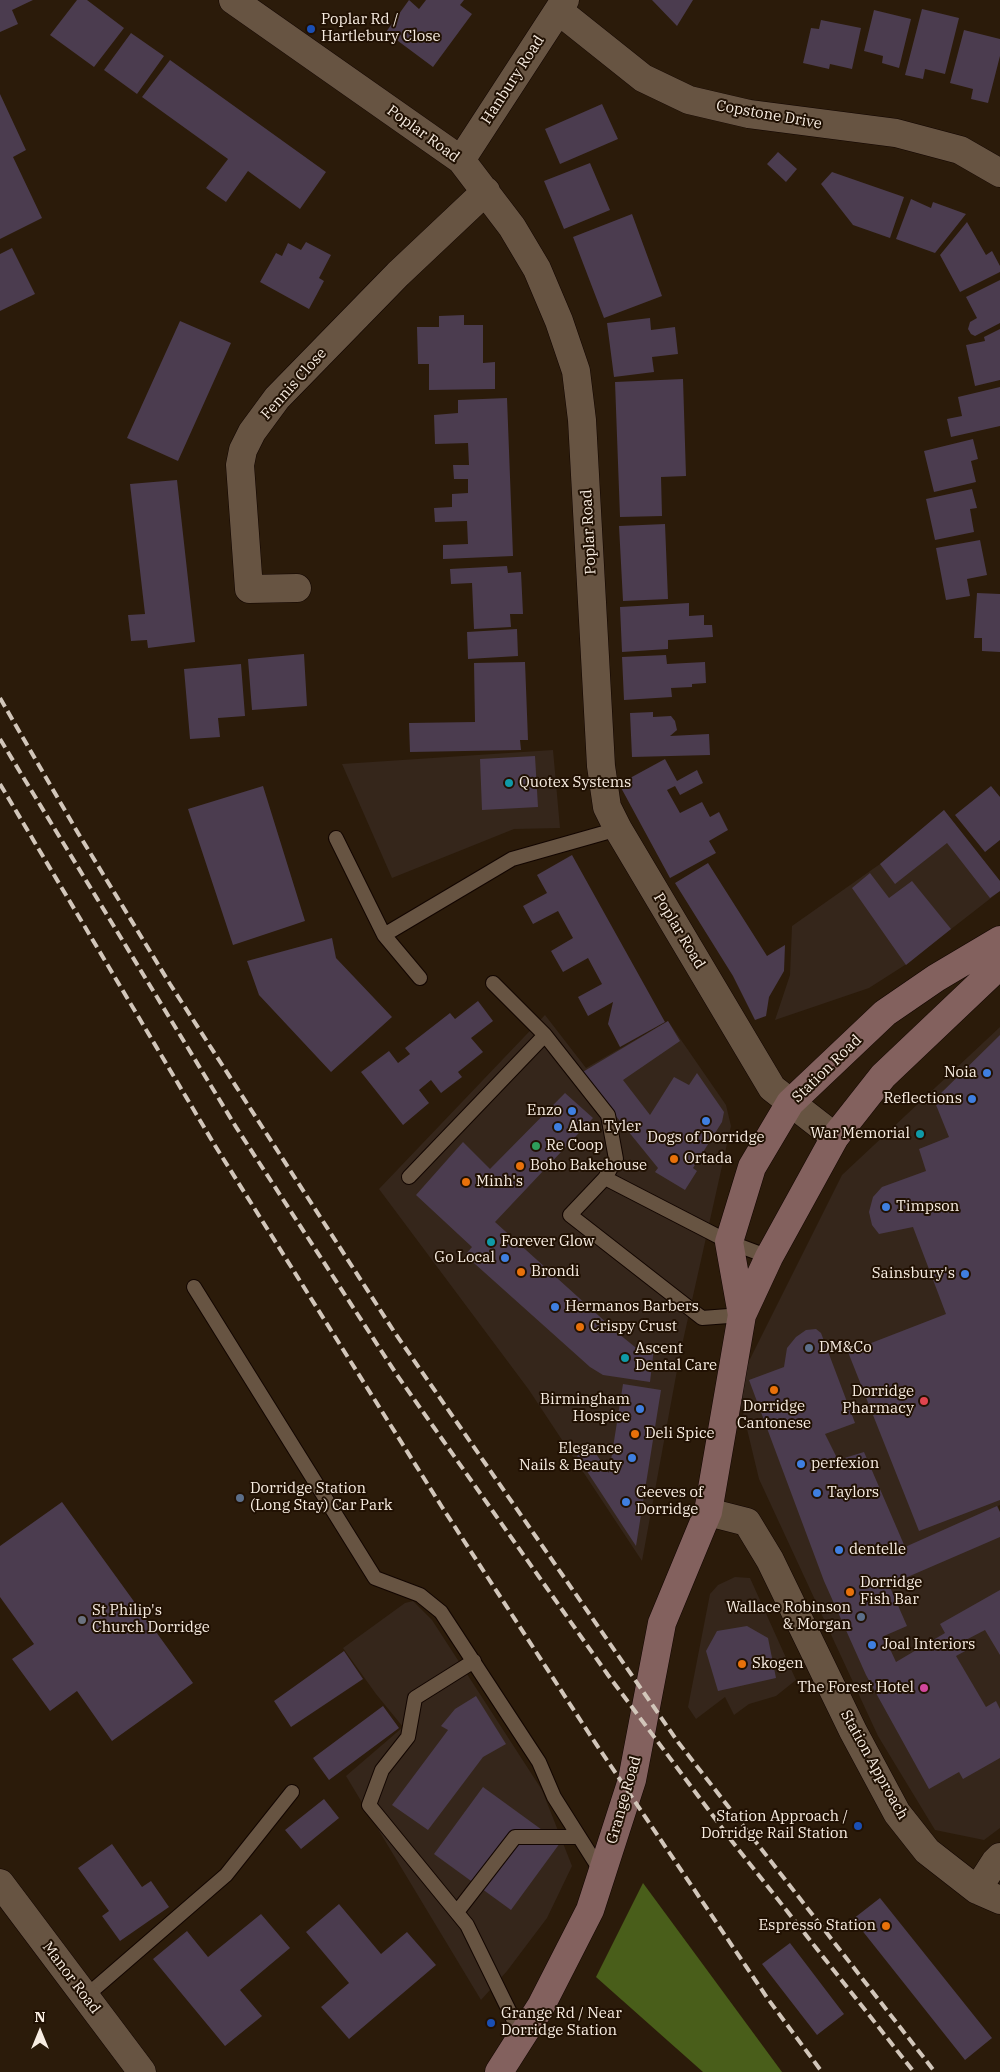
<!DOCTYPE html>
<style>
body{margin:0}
#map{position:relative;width:1000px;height:2072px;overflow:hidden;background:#2b1b0a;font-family:"IBM Plex Serif",serif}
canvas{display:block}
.north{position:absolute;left:15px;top:2007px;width:50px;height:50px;-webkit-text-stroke:4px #211103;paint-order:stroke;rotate:0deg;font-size:14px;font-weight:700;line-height:20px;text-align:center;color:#f8ede2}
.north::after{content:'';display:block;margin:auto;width:18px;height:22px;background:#f8ede2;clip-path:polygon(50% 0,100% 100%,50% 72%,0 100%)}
</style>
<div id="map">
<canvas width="1000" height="2072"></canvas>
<div class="north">N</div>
</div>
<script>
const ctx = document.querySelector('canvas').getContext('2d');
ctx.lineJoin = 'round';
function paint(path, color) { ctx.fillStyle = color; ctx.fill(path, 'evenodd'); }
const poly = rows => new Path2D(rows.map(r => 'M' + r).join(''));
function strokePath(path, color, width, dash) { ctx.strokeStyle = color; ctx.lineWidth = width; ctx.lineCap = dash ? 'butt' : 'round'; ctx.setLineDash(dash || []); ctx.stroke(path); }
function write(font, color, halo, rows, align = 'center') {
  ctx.font = font + ' "IBM Plex Serif",serif'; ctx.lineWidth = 4; ctx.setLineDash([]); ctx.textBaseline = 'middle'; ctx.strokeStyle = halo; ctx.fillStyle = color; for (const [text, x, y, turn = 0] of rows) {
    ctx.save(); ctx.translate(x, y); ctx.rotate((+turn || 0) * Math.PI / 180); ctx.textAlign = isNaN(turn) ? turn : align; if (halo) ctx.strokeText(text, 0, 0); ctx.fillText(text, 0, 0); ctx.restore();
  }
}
paint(poly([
 [553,750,560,828,514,829,392,878,342,764],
 [944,810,1000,881,1000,891,905,965,869,988,775,1020,790,975,792,926,880,864],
 [545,1015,586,1068,668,1021,726,1105,731,1126,680,1354,642,1561,529,1390,379,1189],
 [1000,1027,1000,1505,998,1506,1000,1513,1000,1828,984,1840,935,1830,878,1736,759,1479,741,1404,746,1367,842,1175],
 [735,1577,750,1578,796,1680,776,1696,749,1704,734,1715,725,1697,696,1719,688,1707,710,1594,718,1585],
 [413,1601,432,1620,542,1790,572,1866,547,1918,507,1971,481,2000,346,1776,403,1727,376,1694,343,1648,405,1603]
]), '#35261b');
paint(poly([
 [643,1883,782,2072,703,2072,596,1977]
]), '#495e1a');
paint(poly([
 [0,0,33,0,12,10,18,24,0,32],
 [77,0,87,0,124,28,94,67,50,35],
 [409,0,419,9,426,0,464,0,460,5,472,14,433,67,386,32],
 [652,0,693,0,677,26],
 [922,9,959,18,945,74,925,69,923,79,905,75],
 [874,10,911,19,899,68,882,63,883,56,864,51],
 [821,20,861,28,852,69,830,64,829,69,803,63,811,28,819,29],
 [964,30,1000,39,1000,56,988,103,971,99,973,89,950,83],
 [131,33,164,56,137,94,104,70],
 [170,60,326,172,300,209,248,171,226,202,206,188,228,159,142,97],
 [0,94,26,150,13,157,42,218,0,239],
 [602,104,618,139,560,164,545,129],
 [778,152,797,169,786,182,767,164],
 [590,163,610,210,564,229,544,181],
 [832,172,904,197,890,238,853,225,821,184],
 [911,199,931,208,933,202,966,214,935,253,896,239],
 [632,214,662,296,604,318,573,237],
 [967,222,986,255,992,251,1000,266,1000,272,960,292,940,255],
 [306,242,331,255,319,278,324,281,309,309,260,282,276,253,282,256,288,243,301,250],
 [12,248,35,294,0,311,0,254],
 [1000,280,1000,323,975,336,971,334,968,329,970,322,977,318,966,297],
 [464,315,464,325,483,325,483,363,495,362,495,389,429,390,429,364,418,364,417,327,439,327,439,316],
 [650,318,651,330,675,327,678,354,652,357,654,372,614,377,607,323],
 [180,321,231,343,178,461,127,438],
 [1000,329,1000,380,975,386,966,345,985,341,984,337],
 [683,379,686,476,661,477,662,516,620,517,615,382],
 [1000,387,1000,426,951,437,947,419,962,416,958,397],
 [507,398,513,556,443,559,443,545,468,544,467,521,435,522,434,508,452,507,452,494,468,493,468,479,454,479,453,465,469,465,468,443,435,444,434,415,458,413,458,400],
 [973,439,978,459,971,461,976,482,934,492,924,451],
 [177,480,195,642,148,648,147,640,131,641,128,615,145,614,130,484],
 [972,489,977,508,970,509,974,532,935,540,926,499],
 [665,524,668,599,623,601,619,526],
 [980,540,987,575,967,579,970,596,946,600,936,548],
 [507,566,508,573,521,572,523,614,510,614,511,627,474,629,472,583,451,584,450,569],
 [977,593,1000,594,1000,652,982,651,982,638,974,638],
 [689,603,689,616,704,615,704,625,712,625,713,637,668,640,668,649,622,652,620,607],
 [517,629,518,656,468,659,467,632],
 [304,654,307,706,252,710,248,659],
 [666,655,667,664,705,662,706,683,692,684,692,687,671,688,672,697,624,700,622,657],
 [525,662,528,740,520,740,521,750,410,752,409,723,475,722,474,663],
 [241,664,245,716,218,718,220,737,190,739,184,669],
 [653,712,653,717,671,716,675,721,677,730,670,736,709,734,710,755,632,757,630,713],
 [535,756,538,807,482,810,480,759],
 [665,759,677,781,697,770,703,783,680,795,675,786,667,790,680,813,702,802,710,817,719,812,728,830,709,841,716,853,670,878,619,784],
 [263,786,305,921,233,945,188,809],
 [991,786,1000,797,1000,840,985,852,955,815],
 [944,810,1000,881,1000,891,990,898,947,843,895,884,880,864],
 [572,855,665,1022,620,1047,608,1024,613,1002,588,1016,578,997,602,984,588,958,563,972,551,951,573,938,558,911,533,924,523,906,547,893,537,875],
 [708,863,767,956,785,945,784,971,769,997,766,1016,755,1020,733,976,675,883],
 [870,873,889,898,912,881,951,929,906,965,852,888],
 [332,938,336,958,392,1017,331,1072,259,995,247,961],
 [478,1001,493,1021,471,1038,483,1052,458,1072,462,1077,441,1093,431,1080,419,1090,429,1103,403,1125,361,1072,389,1051,398,1063,410,1054,405,1048,450,1013,455,1019],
 [668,1021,680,1041,623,1080,650,1115,674,1077,689,1085,697,1073,724,1112,722,1122,693,1168,697,1171,685,1190,655,1172,658,1168,581,1073],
 [1000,1035,1000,1500,919,1531,848,1352,946,1314,913,1227,879,1234,872,1225,869,1212,873,1197,882,1187,926,1171,919,1149,949,1137,934,1100],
 [565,1093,593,1118,495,1222,619,1334,635,1347,654,1348,650,1382,603,1375,590,1367,465,1255,472,1247,416,1195,463,1142,490,1169],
 [816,1329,821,1333,855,1423,825,1434,838,1460,864,1452,905,1547,997,1506,1000,1512,1000,1537,889,1585,907,1626,884,1636,896,1662,945,1633,940,1624,1000,1590,1000,1655,985,1630,962,1642,967,1650,956,1656,986,1707,996,1701,1000,1709,1000,1758,963,1779,959,1772,929,1789,866,1675,824,1581,749,1380,784,1367,787,1348,796,1337,806,1330],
 [623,1384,661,1390,636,1546,577,1456,590,1445,609,1473],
 [62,1502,193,1683,112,1741,77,1691,50,1711,12,1659,34,1644,0,1597,0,1546],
 [747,1626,768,1638,776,1678,718,1691,706,1651,717,1631],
 [344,1651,363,1679,291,1727,274,1701],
 [476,1696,506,1744,483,1757,428,1830,392,1805,448,1730,441,1726,455,1709],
 [383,1706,399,1728,329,1780,313,1758],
 [483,1787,560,1843,511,1910,434,1854],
 [324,1799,339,1818,301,1849,285,1830],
 [112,1844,142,1887,151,1881,169,1907,120,1941,102,1916,109,1911,78,1868],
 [880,1898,992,2038,965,2060,853,1919],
 [339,1904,381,1954,407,1932,436,1965,349,2039,321,2007,349,1983,306,1932],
 [261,1914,290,1948,240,1990,262,2016,225,2046,153,1959,187,1931,208,1957],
 [790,1943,844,2014,817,2035,762,1964]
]), '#4b3c4f');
const lane = poly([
 [336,838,384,935,420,978],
 [384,935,512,859,618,829],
 [493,983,545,1035],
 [409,1177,545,1035,608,1115,616,1159,605,1178],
 [194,1287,375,1578,420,1595,441,1612,539,1762,554,1797,602,1873],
 [742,1315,702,1318,570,1215,605,1178,729,1242,769,1257],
 [474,1661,415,1698,408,1737,382,1770,369,1805,467,1925,522,2037],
 [457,1912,515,1837,579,1837],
 [85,1997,226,1875,292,1792]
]);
const street = poly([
 [233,0,461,160,512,227,537,269,559,321,576,371,582,420,601,766,607,807,618,829,772,1088,835,1137],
 [559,11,643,78,689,100,749,114,896,133,960,150,1000,173],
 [461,160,565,0],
 [297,588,249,589,240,465,243,450,252,432,277,398,398,274,486,191],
 [708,1512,747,1522,770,1560,853,1731,897,1813,927,1851,977,1890,1000,1900],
 [0,1883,142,2072],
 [977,1890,995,1862,1000,1857]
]);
const secondary = poly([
 [742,1315,729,1242,752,1167,790,1103,885,1013,936,978,1000,940],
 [499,2072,541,2006,590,1910,602,1873,632,1780,662,1623,708,1512,742,1315,769,1257,835,1137,883,1076,1000,965]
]);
strokePath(lane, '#120500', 16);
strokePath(street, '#120500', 29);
strokePath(secondary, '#120500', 29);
strokePath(lane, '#675442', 14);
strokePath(street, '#675442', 28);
strokePath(secondary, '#83615e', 28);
strokePath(poly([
 [0,698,78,833,170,984,395,1333,678,1742,935,2072],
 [0,739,236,1127,397,1375,608,1675,731,1840,914,2072],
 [0,784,214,1144,442,1507,590,1735,768,1999,822,2072]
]), '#d2c6ba', 4, [10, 5]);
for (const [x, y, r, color] of [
 [311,29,5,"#1a4fb4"],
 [509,783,5,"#0f9aa8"],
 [987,1073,5,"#3f7fe0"],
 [972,1099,5,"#3f7fe0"],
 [572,1111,5,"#3f7fe0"],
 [706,1121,5,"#3f7fe0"],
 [558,1127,5,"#3f7fe0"],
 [920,1134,5,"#0f9aa8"],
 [536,1146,5,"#2e9e5b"],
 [674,1159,5,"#e8710a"],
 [520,1166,5,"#e8710a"],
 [466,1182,5,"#e8710a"],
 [886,1207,5,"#3f7fe0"],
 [491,1242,5,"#0f9aa8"],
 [505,1258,5,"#3f7fe0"],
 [521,1272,5,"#e8710a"],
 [965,1274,5,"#3f7fe0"],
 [555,1307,5,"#3f7fe0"],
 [580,1327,5,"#e8710a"],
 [809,1348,5,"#5c6f8a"],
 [625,1358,5,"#0f9aa8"],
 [774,1390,5,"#e8710a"],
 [924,1401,5,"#e0444e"],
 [640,1409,5,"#3f7fe0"],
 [635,1434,5,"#e8710a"],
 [632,1458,5,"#3f7fe0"],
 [801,1464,5,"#3f7fe0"],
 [817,1493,5,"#3f7fe0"],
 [240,1498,5,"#5c6f8a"],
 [626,1502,5,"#3f7fe0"],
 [839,1550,5,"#3f7fe0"],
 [850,1592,5,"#e8710a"],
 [861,1617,5,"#5c6f8a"],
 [82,1620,5,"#6b7280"],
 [872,1645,5,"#3f7fe0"],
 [742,1664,5,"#e8710a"],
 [924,1688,5,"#d1479c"],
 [858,1826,5,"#1a4fb4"],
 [886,1926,5,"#e8710a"],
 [491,2023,5,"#1a4fb4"]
]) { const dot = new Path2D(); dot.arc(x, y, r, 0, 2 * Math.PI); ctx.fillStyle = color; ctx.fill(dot); strokePath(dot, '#211103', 2); }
write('15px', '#f8ede2', '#211103', [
 ["Poplar Rd /",321,20],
 ["Hartlebury Close",321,37],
 ["Quotex Systems",519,783],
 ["Noia",977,1073,"right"],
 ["Reflections",962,1099,"right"],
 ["Enzo",562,1111,"right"],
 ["Alan Tyler",568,1127],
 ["War Memorial",910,1134,"right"],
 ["Dogs of Dorridge",706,1138,"center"],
 ["Re Coop",546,1146],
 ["Ortada",684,1159],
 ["Boho Bakehouse",530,1166],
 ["Minh's",476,1182],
 ["Timpson",896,1207],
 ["Forever Glow",501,1242],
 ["Go Local",495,1258,"right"],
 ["Brondi",531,1272],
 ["Sainsbury's",955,1274,"right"],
 ["Hermanos Barbers",565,1307],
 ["Crispy Crust",590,1327],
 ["DM&Co",819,1348],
 ["Ascent",635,1349],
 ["Dental Care",635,1366],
 ["Dorridge",914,1392,"right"],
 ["Pharmacy",914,1409,"right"],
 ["Birmingham",630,1400,"right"],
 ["Hospice",630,1417,"right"],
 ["Dorridge",774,1407,"center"],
 ["Cantonese",774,1424,"center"],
 ["Deli Spice",645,1434],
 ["Elegance",622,1449,"right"],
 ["Nails & Beauty",622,1466,"right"],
 ["perfexion",811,1464],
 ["Dorridge Station",250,1489],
 ["(Long Stay) Car Park",250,1506],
 ["Geeves of",636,1493],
 ["Dorridge",636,1510],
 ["Taylors",827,1493],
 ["dentelle",849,1550],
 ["Dorridge",860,1583],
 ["Fish Bar",860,1600],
 ["Wallace Robinson",851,1608,"right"],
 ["& Morgan",851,1625,"right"],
 ["St Philip's",92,1611],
 ["Church Dorridge",92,1628],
 ["Joal Interiors",882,1645],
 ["Skogen",752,1664],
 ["The Forest Hotel",914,1688,"right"],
 ["Station Approach /",848,1817,"right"],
 ["Dorridge Rail Station",848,1834,"right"],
 ["Espresso Station",876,1926,"right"],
 ["Grange Rd / Near",501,2014],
 ["Dorridge Station",501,2031]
], 'left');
write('15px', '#f8ede2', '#211103', [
 ["Hanbury Road",513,80,-57],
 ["Copstone Drive",769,115,10],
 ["Poplar Road",423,134,36],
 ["Fennis Close",294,384,-48],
 ["Poplar Road",589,532,-93],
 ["Poplar Road",679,931,59],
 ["Station Road",827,1069,-44],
 ["Station Approach",874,1765,61],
 ["Grange Road",624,1800,-74],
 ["Manor Road",71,1978,53]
]);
</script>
